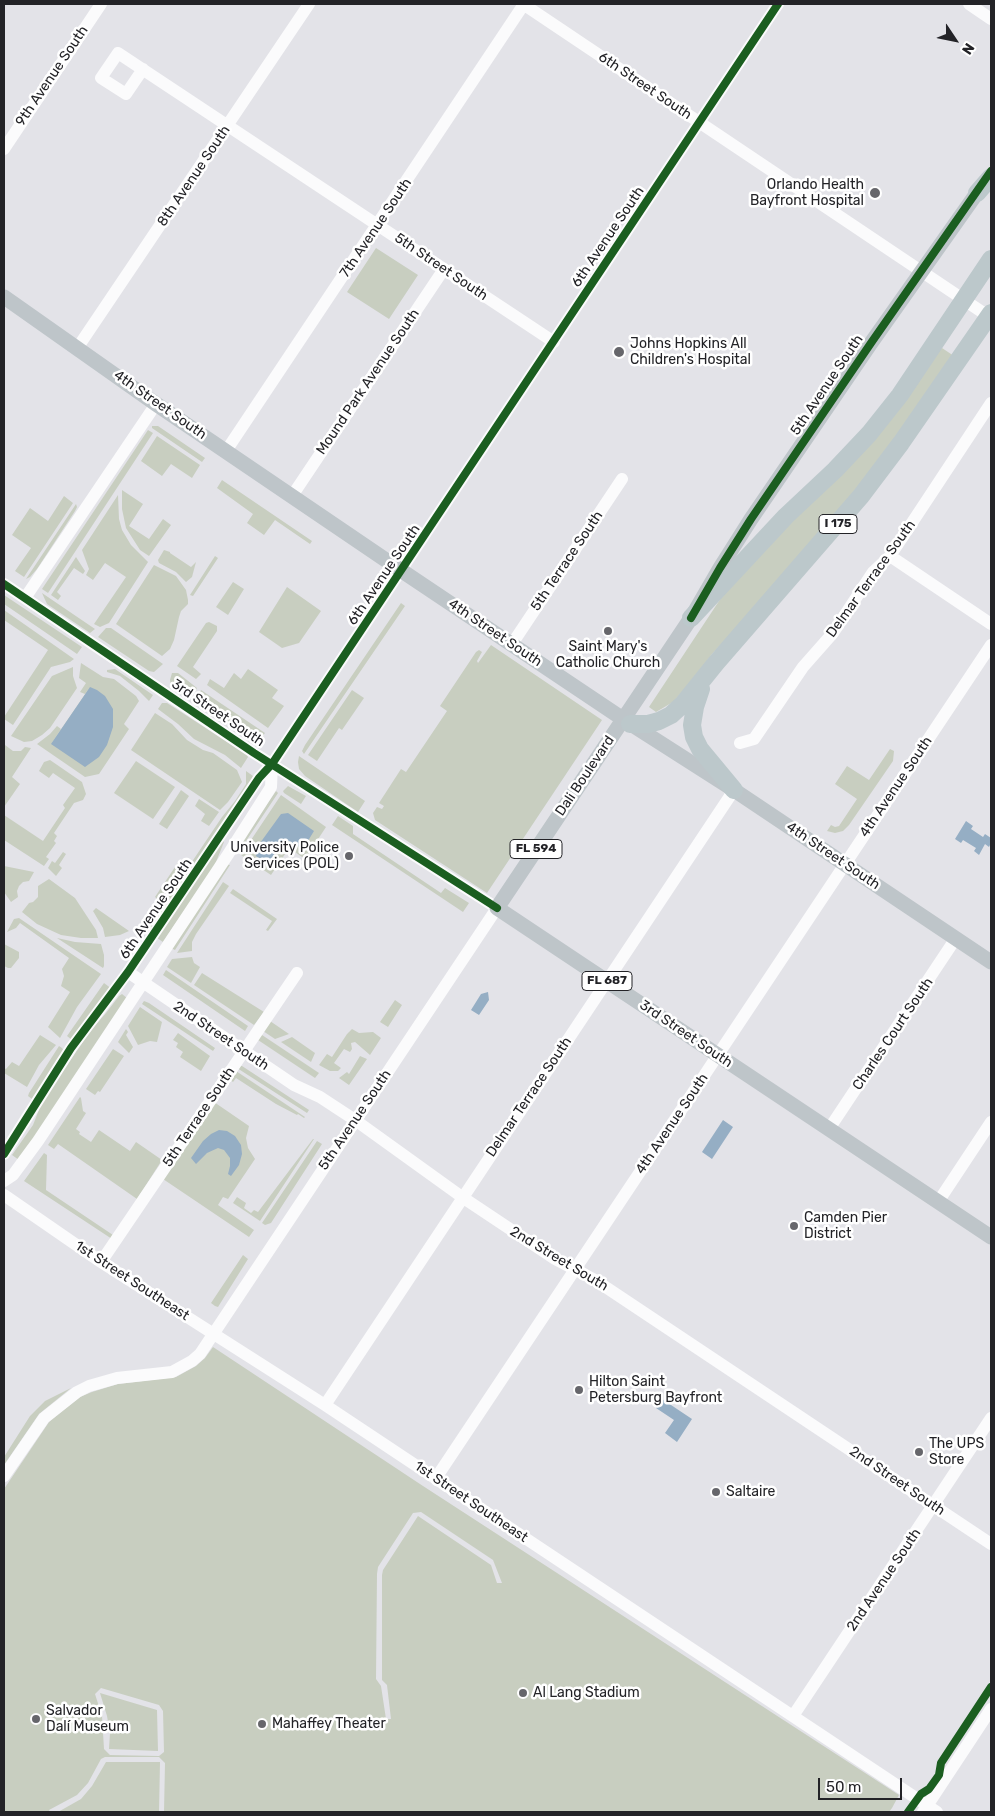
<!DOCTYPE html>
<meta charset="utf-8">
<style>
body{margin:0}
#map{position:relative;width:995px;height:1816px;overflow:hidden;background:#e3e3e8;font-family:Rubik,sans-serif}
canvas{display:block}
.frame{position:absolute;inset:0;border:5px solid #232327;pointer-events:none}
.north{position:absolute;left:930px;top:15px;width:50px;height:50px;-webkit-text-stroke:4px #fff;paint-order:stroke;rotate:124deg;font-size:14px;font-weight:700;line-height:20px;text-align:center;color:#232327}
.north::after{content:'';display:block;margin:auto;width:18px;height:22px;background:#232327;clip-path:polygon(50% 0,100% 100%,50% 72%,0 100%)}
.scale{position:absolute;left:818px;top:1778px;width:84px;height:22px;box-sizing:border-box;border:2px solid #232327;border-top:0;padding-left:6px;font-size:15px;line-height:18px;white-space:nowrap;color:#232327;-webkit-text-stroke:4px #fff;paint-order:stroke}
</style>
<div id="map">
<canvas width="995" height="1816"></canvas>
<div class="frame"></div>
<div class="north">N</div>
<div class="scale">50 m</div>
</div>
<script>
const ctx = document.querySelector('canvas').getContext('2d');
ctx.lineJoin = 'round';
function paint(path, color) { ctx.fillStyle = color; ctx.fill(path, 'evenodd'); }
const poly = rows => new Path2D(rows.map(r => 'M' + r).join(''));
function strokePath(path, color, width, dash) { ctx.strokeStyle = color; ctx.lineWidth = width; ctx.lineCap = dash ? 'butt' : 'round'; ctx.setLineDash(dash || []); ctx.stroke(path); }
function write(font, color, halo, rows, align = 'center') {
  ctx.font = font + ' Rubik,sans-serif'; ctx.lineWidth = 5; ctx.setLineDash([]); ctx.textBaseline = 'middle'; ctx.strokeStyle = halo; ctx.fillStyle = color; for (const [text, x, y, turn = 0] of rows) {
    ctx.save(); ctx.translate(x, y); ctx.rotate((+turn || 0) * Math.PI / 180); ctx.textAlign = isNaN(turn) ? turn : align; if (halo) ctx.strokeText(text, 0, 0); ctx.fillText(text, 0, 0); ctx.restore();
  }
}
paint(poly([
 [376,248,418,275,389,319,347,292],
 [942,348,954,356,867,479,769,593,712,654,692,681,673,702,656,712,649,707,721,598],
 [152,426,158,426,205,458,202,462,152,428],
 [148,430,153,433,48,593,42,589],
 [157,436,200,465,192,478,171,464,162,476,141,461],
 [222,480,312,541,310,544,275,520,264,535,247,523,253,514,217,488],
 [122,490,143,504,129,526,149,539,163,519,171,525,149,556,140,550,126,528,122,509],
 [118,495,119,519,122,530,131,545,148,562,109,623,100,627,94,624,126,577,105,563,93,580,86,575,89,569,82,550],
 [64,496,73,503,24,577,15,571,31,548,12,535,30,508,48,521],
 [76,504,77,507,75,511,37,569,30,577,26,579],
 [164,550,170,552,170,553,191,567,196,562,192,577,186,582,176,572,159,563,158,560],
 [215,556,218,558,193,596,190,595],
 [76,557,85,571,83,574,74,568,57,592,61,596,58,600,51,595],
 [154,565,176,576,186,590,188,600,188,604,181,611,179,617,174,640,170,649,162,656,116,624],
 [233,582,244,589,228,615,216,607],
 [287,587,321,611,299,643,282,648,259,632],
 [42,593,95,629,90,633,47,604],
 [4,595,82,647,77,654,4,604],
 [401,603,405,606,304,754,302,751,305,745],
 [4,610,74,659,70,662,51,667,13,725,4,719,4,717,48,650,4,620],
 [209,622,217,626,217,631,193,667,201,674,196,679,177,666,206,623],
 [106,628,111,628,163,664,154,672,149,671,98,637],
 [491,645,602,720,487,893,375,820,373,813,377,807,382,809,384,806,379,803,401,769,406,772,447,711,440,706,476,652,479,650,482,652,477,661,478,663],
 [81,663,103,677,114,679,136,696,139,701,124,724,129,729,99,774,85,777,37,744,50,734,57,726,61,729,51,744,90,687,85,694,80,692,86,683,79,678],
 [73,667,73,676,77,688,50,728,42,735,32,741,24,742,11,736,52,676],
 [115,669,153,695,149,701,139,691,120,676,107,672,107,670],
 [248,669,278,690,272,698,284,706,268,728,207,685,210,679,224,688,234,673,241,679],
 [172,673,178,673,197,688,190,698,188,699,180,694,171,686,170,680],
 [201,690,265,733,258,742,252,741,198,704,196,701],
 [352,690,364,698,342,730,339,728,317,761,308,755],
 [162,703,167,703,178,710,247,755,248,757,241,768,225,755,194,739,178,724,158,709],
 [155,713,172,724,187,740,203,750,213,753,237,770,242,782,228,802,220,810,131,750],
 [5,745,13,751,21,751,25,747,31,748,12,777,20,784,4,807],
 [890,749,894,751,893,761,849,825,843,831,835,833,827,831,831,825,835,827,839,826,857,799,835,784,847,766,869,780],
 [299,756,365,801,358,812,305,776,299,769,298,762],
 [50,760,82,782,86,794,83,800,74,803,54,833,57,836,54,841,56,843,46,857,49,859,44,866,4,840,4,815,43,841,65,808,63,805,75,788,53,773,49,778,39,771,44,762],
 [136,761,175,787,153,819,114,793],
 [246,771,253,776,251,781,149,933,142,928,169,896,222,817,235,801,246,784],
 [288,786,306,796,301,804,284,793,283,791],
 [181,790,189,796,167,829,159,824],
 [276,791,278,793,238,853,236,849],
 [281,795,326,827,305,859,289,848,271,875,241,855],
 [199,799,219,812,209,826,201,821,205,814,195,806],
 [338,816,353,826,353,834,441,893,445,888,469,903,463,912,332,825],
 [222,840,224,842,214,867,163,942,157,938],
 [63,852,66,854,59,865,62,868,56,876,48,868,52,861,55,863],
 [179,861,183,864,181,869,159,900,155,897],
 [226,864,230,865,175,950,171,948],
 [4,866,34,872,29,881,23,882,19,886,17,891,18,897,11,902,4,892],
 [49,879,75,898,96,930,98,938,81,938,61,935,37,924,22,912,29,903,33,902,38,897,38,886],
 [223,882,229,886,196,934,192,942,192,951,177,953],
 [233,889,277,919,268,931,266,930,272,921,230,893],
 [96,908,129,931,120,935,105,937,103,928,93,911],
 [19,918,101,974,77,1007,60,1038,48,1027,70,992,61,986,64,976,62,969,69,958,20,923,16,928,7,932,14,919],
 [57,938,75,942,101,944,104,955,104,966,103,968],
 [4,944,19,952,19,958,11,968,8,968,4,966],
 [192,957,194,963,200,967,191,983,167,967,172,959],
 [166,970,248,1026,245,1031,163,975],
 [202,973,264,1012,254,1025,194,985],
 [104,983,112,989,72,1040,67,1036],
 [122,994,127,998,19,1160,12,1155,33,1125,42,1102,91,1030,106,1013,119,996],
 [395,1000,402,1005,388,1027,380,1022],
 [144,1001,149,1003,215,1048,213,1051,142,1004],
 [140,1007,162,1022,157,1042,150,1041,138,1045,128,1026],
 [270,1021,289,1034,275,1039,263,1031],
 [126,1029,128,1032,126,1035,133,1047,129,1053,118,1042],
 [352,1029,359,1033,373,1032,381,1038,370,1055,355,1042,351,1043,352,1049,350,1052,344,1049,334,1063,341,1068,338,1071,330,1071,319,1065,327,1054,332,1057,347,1034],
 [178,1033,210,1056,201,1071,180,1057,183,1052,176,1047,178,1043,173,1040],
 [259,1033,319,1073,315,1078,255,1038],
 [40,1035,56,1045,39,1065,27,1087,4,1073,4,1068,6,1069,12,1062,19,1066],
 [292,1037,315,1053,311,1062,281,1042],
 [59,1046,62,1048,64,1051,32,1099,28,1096,29,1093],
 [113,1049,124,1056,100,1092,98,1091,95,1095,86,1089],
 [360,1056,367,1059,349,1085,339,1078,347,1072,349,1074],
 [240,1066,242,1066,309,1110,307,1113,237,1068],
 [236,1071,305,1117,304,1118,298,1114,297,1115,276,1104,236,1078,233,1082,229,1079],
 [80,1097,81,1098,83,1111,86,1113,76,1129,80,1132,79,1134,91,1142,99,1130,130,1151,136,1142,162,1160,137,1199,58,1144,54,1149,48,1145],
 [214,1102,249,1126,246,1138,248,1148,255,1159,228,1199,223,1197,218,1205,254,1230,249,1237,163,1179],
 [313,1139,314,1139,260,1221,233,1203,237,1197,246,1203,244,1208,251,1213,254,1210,258,1212],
 [317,1141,322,1144,271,1223,265,1225,262,1223],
 [44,1153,47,1155,46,1190,113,1235,112,1239,24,1181],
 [243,1255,248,1259,218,1307,215,1306,211,1303],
 [213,1347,423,1486,899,1795,892,1808,889,1812,164,1812,165,1763,159,1757,105,1757,101,1759,88,1783,77,1795,49,1810,50,1812,4,1812,4,1489,49,1422,80,1397,92,1392,118,1384,176,1377,196,1366,205,1358],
 [421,1512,493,1560,502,1583,497,1583,491,1565,418,1516,383,1570,382,1575,382,1680,387,1685,391,1719,386,1719,381,1686,376,1679,377,1574,378,1567,413,1513],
 [101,1688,159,1705,163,1711,164,1752,159,1756,110,1755,104,1749,102,1716,95,1694],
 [71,1388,39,1414,4,1465,4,1457,30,1416,45,1401],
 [100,1693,157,1710,158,1751,109,1749,110,1733,107,1716],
 [106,1762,160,1762,159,1812,58,1812,81,1799,92,1786]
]), '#c8cec0');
paint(poly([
 [90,687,97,690,105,696,113,709,113,727,107,745,99,757,85,767,51,744],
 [288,813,314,831,303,849,285,839,269,862,263,861,256,856,255,850,281,814],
 [966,821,973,826,971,829,983,837,985,834,991,838,991,843,989,847,985,844,979,855,974,851,976,848,963,840,961,843,955,839],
 [488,992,489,1000,479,1015,471,1010,481,994],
 [723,1120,733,1127,712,1159,702,1152],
 [219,1130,227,1131,235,1136,241,1145,242,1154,239,1165,231,1176,228,1174,230,1166,230,1158,224,1150,218,1148,207,1153,196,1164,191,1158,203,1141,211,1134],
 [662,1399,692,1419,677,1442,665,1433,674,1420,656,1408]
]), '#95aec4');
strokePath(poly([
 [523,4,991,318],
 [969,4,991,19],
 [143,69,126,94,101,78,118,53,554,342],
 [4,149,101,4],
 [78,347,309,4],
 [226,451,524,4],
 [292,496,444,269],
 [890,556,991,624],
 [4,584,254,753,497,908,200,1354,192,1361,172,1372,117,1378,89,1386,77,1392,44,1418,4,1476],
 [25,598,156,404],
 [512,644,622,479],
 [740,743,754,739,803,667,833,633,873,572,890,556,991,403],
 [128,972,294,1085,320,1097,355,1120,462,1197,555,1259,595,1280,991,1544],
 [829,1129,956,938],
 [4,1154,71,1048,128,972,259,778,272,764,778,4],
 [4,1181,13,1175,38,1141,229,853,271,787,272,764],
 [4,1195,101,1262,325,1405,937,1812],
 [938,1202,991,1122],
 [101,1262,297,973],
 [325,1405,734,790],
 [436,1478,991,645],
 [793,1716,991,1418],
 [923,1812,991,1709]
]), '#fbfbfc', 12);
strokePath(poly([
 [984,183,871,343,751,519,720,568,691,618,497,908,991,1237],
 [4,297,156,404,402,571,623,719,734,790,991,962]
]), '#bec5c9', 15);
strokePath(poly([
 [977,193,991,177],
 [691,618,786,516,835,470,869,434,900,395,991,259],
 [701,689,695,707,692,725,694,737,700,749,734,790],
 [630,724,648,724,659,721,671,715,683,704,716,663,861,496,901,443,991,313]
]), '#bcc8cb', 18);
strokePath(poly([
 [4,584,254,753,497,908],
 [691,618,720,568,751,519,871,343,991,171],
 [4,1154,71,1048,128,972,259,778,272,764,778,4],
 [908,1812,921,1794,929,1789,939,1775,941,1763,991,1687]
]), '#1b5e20', 8);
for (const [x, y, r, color] of [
 [875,193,6,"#66666b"],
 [619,352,6,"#66666b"],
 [608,631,5,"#66666b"],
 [349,856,5,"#66666b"],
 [794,1226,5,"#66666b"],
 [579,1390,5,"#66666b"],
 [919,1452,5,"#66666b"],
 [716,1492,5,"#66666b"],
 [523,1693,5,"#66666b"],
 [36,1719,5,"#66666b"],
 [262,1724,5,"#66666b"]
]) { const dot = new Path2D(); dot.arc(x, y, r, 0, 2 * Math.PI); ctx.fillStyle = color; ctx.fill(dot); strokePath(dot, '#fff', 2); }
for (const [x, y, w] of [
 [838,524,38],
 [536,849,52],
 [607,981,50]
]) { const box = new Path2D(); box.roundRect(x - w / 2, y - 9.5, w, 19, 4); ctx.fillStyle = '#fff'; ctx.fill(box); strokePath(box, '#232327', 1); }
write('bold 12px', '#232327', null, [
 ["I 175",838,524],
 ["FL 594",536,849],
 ["FL 687",607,981]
]);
write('14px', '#232327', '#fff', [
 ["9th Avenue South",52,76,-56],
 ["6th Street South",645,86,34],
 ["8th Avenue South",194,176,-56],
 ["7th Avenue South",376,228,-56],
 ["6th Avenue South",608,237,-56],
 ["5th Street South",441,267,34],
 ["Mound Park Avenue South",368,382,-56],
 ["5th Avenue South",827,385,-56],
 ["4th Street South",160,405,35],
 ["5th Terrace South",567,561,-56],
 ["6th Avenue South",384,575,-56],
 ["Delmar Terrace South",871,579,-54],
 ["4th Street South",495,633,34],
 ["3rd Street South",218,713,34],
 ["Dali Boulevard",585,776,-56],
 ["4th Avenue South",896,787,-56],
 ["4th Street South",833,856,34],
 ["6th Avenue South",156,909,-56],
 ["3rd Street South",686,1034,34],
 ["Charles Court South",893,1034,-56],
 ["2nd Street South",221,1036,34],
 ["Delmar Terrace South",529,1097,-56],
 ["5th Terrace South",199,1117,-56],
 ["5th Avenue South",355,1120,-56],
 ["4th Avenue South",672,1124,-56],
 ["2nd Street South",559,1259,31],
 ["1st Street Southeast",132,1281,33],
 ["2nd Street South",897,1481,34],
 ["1st Street Southeast",471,1502,34],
 ["2nd Avenue South",884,1580,-56]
]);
write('14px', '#232327', '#fff', [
 ["Orlando Health",864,185,"right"],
 ["Bayfront Hospital",864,201,"right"],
 ["Johns Hopkins All",630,344],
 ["Children's Hospital",630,360],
 ["Saint Mary's",608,647,"center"],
 ["Catholic Church",608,663,"center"],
 ["University Police",339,848,"right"],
 ["Services (POL)",339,864,"right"],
 ["Camden Pier",804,1218],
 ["District",804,1234],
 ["Hilton Saint",589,1382],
 ["Petersburg Bayfront",589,1398],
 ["The UPS",929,1444],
 ["Store",929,1460],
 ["Saltaire",726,1492],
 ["Al Lang Stadium",533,1693],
 ["Salvador",46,1711],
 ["Dalí Museum",46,1727],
 ["Mahaffey Theater",272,1724]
], 'left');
</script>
